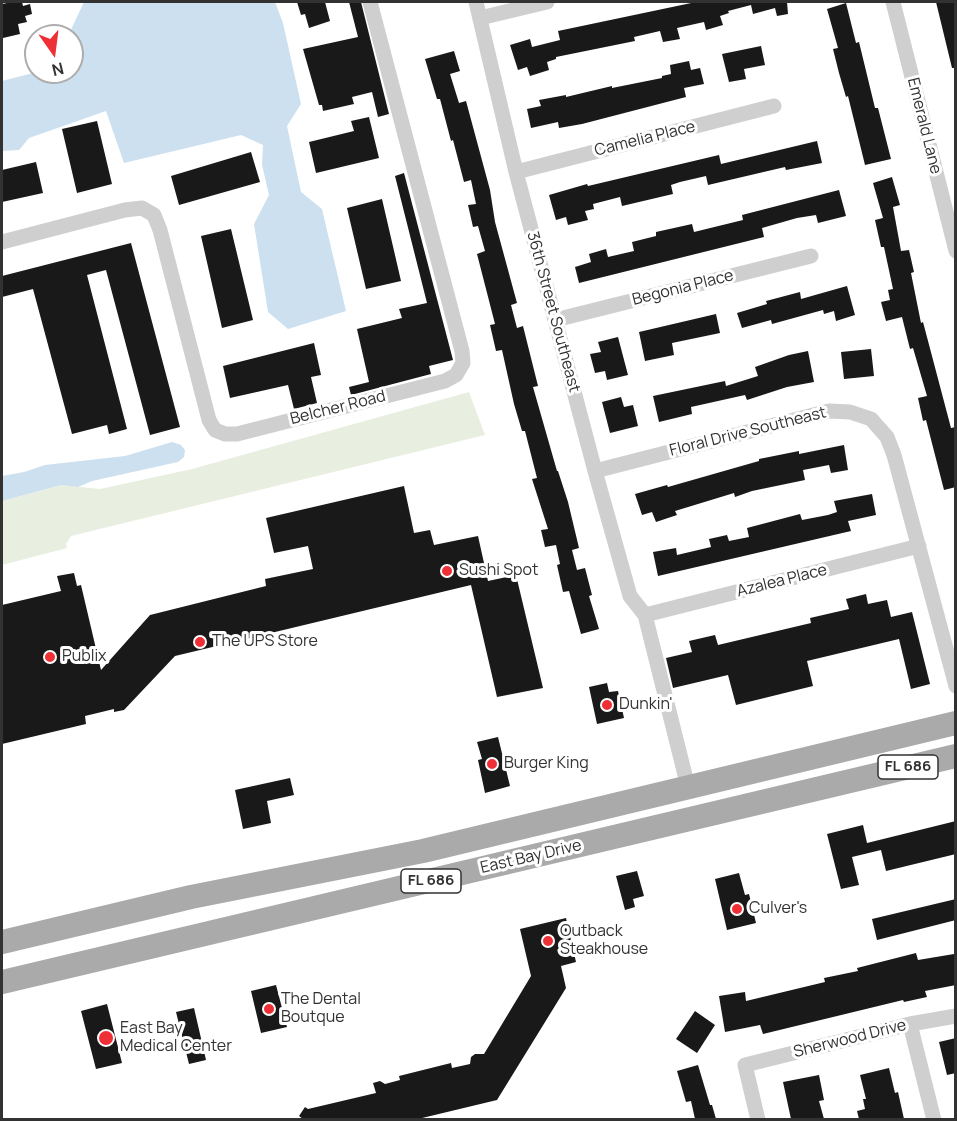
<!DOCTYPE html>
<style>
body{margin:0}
#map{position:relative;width:957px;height:1121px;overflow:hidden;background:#fff;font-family:Manrope,sans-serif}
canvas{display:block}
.frame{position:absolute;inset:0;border:3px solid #323232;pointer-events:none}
.north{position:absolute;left:24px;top:24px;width:60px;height:60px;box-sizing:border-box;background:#fff;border:2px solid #adadad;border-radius:50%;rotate:166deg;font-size:16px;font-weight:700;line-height:24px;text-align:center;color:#323232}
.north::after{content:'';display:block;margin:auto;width:21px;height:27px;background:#ee2f36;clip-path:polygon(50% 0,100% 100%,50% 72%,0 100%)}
</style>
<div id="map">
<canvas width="957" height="1121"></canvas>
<div class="frame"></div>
<div class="north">N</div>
</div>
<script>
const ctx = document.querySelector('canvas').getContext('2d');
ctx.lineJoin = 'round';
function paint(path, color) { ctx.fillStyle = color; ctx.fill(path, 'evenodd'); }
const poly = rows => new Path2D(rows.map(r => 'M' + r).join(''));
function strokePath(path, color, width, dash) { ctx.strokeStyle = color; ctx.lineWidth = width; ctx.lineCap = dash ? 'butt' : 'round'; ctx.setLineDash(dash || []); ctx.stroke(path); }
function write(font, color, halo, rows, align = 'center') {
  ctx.font = font + ' Manrope,sans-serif'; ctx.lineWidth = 6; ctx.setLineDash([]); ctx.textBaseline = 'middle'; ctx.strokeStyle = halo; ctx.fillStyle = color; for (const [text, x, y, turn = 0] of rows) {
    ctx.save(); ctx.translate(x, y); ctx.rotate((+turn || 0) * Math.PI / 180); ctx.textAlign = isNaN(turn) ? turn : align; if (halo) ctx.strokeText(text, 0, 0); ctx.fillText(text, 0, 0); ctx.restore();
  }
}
paint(poly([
 [469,392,485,435,71,536,66,544,67,548,2,565,2,501,61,485,100,489,192,469]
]), '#e8efe0');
paint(poly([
 [84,2,275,2,283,23,301,104,287,126,301,192,322,209,346,311,288,329,268,312,254,224,269,195,262,165,263,145,241,135,124,163,106,111,29,138,19,150,2,151,2,81,37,72,72,72,72,36,68,36],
 [172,442,181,445,185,450,184,457,178,462,92,481,78,487,61,485,2,501,2,476,24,472,45,465,125,456]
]), '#cce0ef');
paint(poly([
 [12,2,22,2,23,6,30,4,32,14,25,16,27,22,18,24,20,34,3,38,2,4],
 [297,2,325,2,330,21,309,28,305,14,301,15],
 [349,2,361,2,389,114,378,117,372,92,352,97,354,104,323,111,322,105,319,105,303,49,358,37],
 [696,2,787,2,788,14,777,16,775,8,753,14,751,5,728,11,729,13,720,16,723,25,706,30,704,22,677,28,680,39,663,42,660,31,634,37,635,41,556,57,556,59,547,62,549,70,530,76,527,67,518,70,510,45,530,39,532,47,560,40,558,31],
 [936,2,956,2,956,68,952,68],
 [846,3,856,43,859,42,875,108,878,108,891,159,865,165,848,96,846,97,839,73,833,49,838,48,827,9],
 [761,46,765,65,744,69,746,79,729,82,722,54],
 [454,51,460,71,450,74,459,103,466,101,490,190,495,222,517,303,511,305,517,328,523,326,538,386,533,387,557,471,558,471,568,502,579,548,572,550,577,570,585,568,592,595,589,596,599,629,581,634,569,591,563,592,557,565,560,564,556,545,545,547,541,530,548,529,532,479,537,478,525,431,522,431,514,404,502,350,496,351,490,325,495,324,477,254,485,251,478,226,473,227,468,205,476,204,471,180,464,182,453,140,451,141,440,99,437,99,425,59],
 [689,61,691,70,700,68,704,84,684,88,686,97,582,124,559,128,558,122,531,128,527,109,541,106,539,100,566,95,566,97,612,86,612,88,662,78,662,76,671,74,670,65],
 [369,117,379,158,316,173,309,142,354,131,351,121],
 [97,121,112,184,77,193,62,129],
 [817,141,822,163,786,170,785,167,708,185,706,176,680,182,671,185,673,194,622,206,620,197,593,204,594,209,585,211,588,220,568,225,566,217,556,220,549,195,587,184,588,186,719,155,721,164],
 [251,152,260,182,179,205,171,176],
 [36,162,43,193,2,202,2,170],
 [404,173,453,360,429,366,431,374,351,395,349,387,369,382,357,329,402,318,399,309,427,303,395,176],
 [892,177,900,205,893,207,901,251,909,250,914,272,911,273,921,323,923,322,951,428,956,427,956,487,944,490,926,420,923,421,918,398,927,396,913,348,910,349,902,317,886,321,881,302,890,300,888,290,893,289,884,247,881,247,875,220,883,218,873,183],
 [839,190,846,216,818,223,816,215,797,218,762,228,764,237,579,283,575,267,591,262,589,254,606,249,608,257,634,251,632,242,656,236,656,232,692,224,694,232,743,220,742,215],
 [382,199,401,281,366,289,347,208],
 [231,229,253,320,222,328,201,236],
 [131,243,180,427,150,435,106,270,87,275,127,429,109,434,107,425,72,434,33,289,2,297,2,276],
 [847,286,855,315,836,321,834,311,824,314,823,310,772,324,771,320,742,328,737,313,767,304,766,301,800,292,801,299],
 [716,314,720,333,672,343,674,355,645,361,639,332],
 [618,337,628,375,607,380,605,371,595,373,590,354,601,352,598,342],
 [314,343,321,375,311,377,317,403,294,409,288,385,230,398,223,366],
 [871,349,874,376,844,379,841,352],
 [808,351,814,382,787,387,747,400,745,395,691,407,692,414,659,422,653,396,725,381,726,386,758,376,755,367,789,355],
 [621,397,624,407,633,405,638,426,610,433,602,402],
 [844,445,848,470,831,473,829,465,803,470,805,480,752,491,735,497,734,493,675,511,677,515,656,522,652,512,642,515,635,494,667,485,668,487,759,461,759,459,799,451,799,454],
 [404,486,414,533,430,530,434,545,478,536,488,581,516,575,543,688,497,697,471,585,175,656,124,710,114,712,114,709,85,716,86,724,2,744,2,605,61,591,57,576,74,573,77,586,81,585,101,670,150,615,266,586,265,579,313,569,308,546,274,553,266,518],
 [872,494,876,515,848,521,851,531,658,576,653,552,676,548,677,555,711,547,709,539,727,535,729,541,749,537,747,528,800,514,802,520,828,515,837,512,834,501],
 [866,594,868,604,887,600,891,617,912,612,930,684,911,689,899,639,807,661,813,686,736,705,728,675,673,688,666,658,692,652,689,641,715,635,718,645,811,623,810,618,849,609,846,599],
 [607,683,609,692,618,691,624,718,597,724,589,687],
 [498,737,510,786,485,793,478,760,482,759,477,742],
 [290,778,294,795,267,801,271,823,243,829,235,790],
 [956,821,956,854,886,871,881,850,852,857,859,885,841,889,827,834,863,825,867,843],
 [637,871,644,896,633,899,635,907,625,910,616,876],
 [739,873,745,895,749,894,756,923,727,930,715,879],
 [956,899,956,920,877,940,872,919],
 [566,918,576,962,561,966,566,988,497,1100,418,1119,303,1119,299,1116,305,1107,308,1109,376,1093,373,1083,380,1081,385,1084,400,1080,399,1076,451,1063,452,1068,470,1064,471,1057,475,1054,484,1054,531,976,520,929],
 [916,953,918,960,954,954,956,985,925,991,927,997,904,1002,903,1000,763,1034,760,1025,725,1032,719,996,745,992,746,1001,825,982,824,978,858,971,857,968],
 [276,985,287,1027,261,1033,251,991],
 [107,1004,122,1063,96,1069,81,1011],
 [194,1008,206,1060,189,1064,176,1012],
 [695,1011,715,1025,697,1053,676,1039],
 [956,1038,956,1073,947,1075,939,1042],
 [698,1065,710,1105,712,1105,716,1119,695,1119,691,1101,686,1102,677,1071],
 [889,1068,895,1093,898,1092,904,1119,859,1119,857,1111,865,1109,863,1099,866,1099,860,1075],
 [819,1075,824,1100,819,1101,824,1119,791,1119,783,1082]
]), '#191919');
strokePath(poly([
 [476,2,516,172,595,471,630,596,645,615,688,787],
 [893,2,956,251],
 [480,18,547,2],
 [516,172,774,106],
 [2,242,125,210,142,208,154,215,160,230,209,420,215,430,225,434,237,434,445,381,456,375,463,363,462,351,370,2],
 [555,320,811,256],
 [595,471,829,411,850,412,871,419,887,437,894,455,956,686],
 [645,615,919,546],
 [910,1024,934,1120],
 [758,1120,745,1065,910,1024,956,1016]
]), '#cfcfcf', 15);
strokePath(poly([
 [2,942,191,897,423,851,956,723],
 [2,982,956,756]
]), '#aaa', 24);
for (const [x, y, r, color] of [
 [447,571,6,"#ee2f36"],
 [200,642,6,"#ee2f36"],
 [50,657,6,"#ee2f36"],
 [607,705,6,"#ee2f36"],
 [492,764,6,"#ee2f36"],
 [737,909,6,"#ee2f36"],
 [548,941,6,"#ee2f36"],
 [269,1009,6,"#ee2f36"],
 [106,1038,8,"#ee2f36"]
]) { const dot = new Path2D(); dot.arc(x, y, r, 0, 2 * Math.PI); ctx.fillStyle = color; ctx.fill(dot); strokePath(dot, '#fff', 2); }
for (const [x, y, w] of [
 [908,767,60],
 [431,881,60]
]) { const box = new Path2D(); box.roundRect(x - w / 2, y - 12, w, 24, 4.5); ctx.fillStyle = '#fff'; ctx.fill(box); strokePath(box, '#323232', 1.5); }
write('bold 15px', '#323232', null, [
 ["FL 686",908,767],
 ["FL 686",431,881]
]);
write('16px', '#323232', '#fff', [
 ["Emerald Lane",924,126,76],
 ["Camelia Place",645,139,-14],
 ["Begonia Place",683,288,-14],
 ["36th Street Southeast",553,312,75],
 ["Belcher Road",338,408,-14],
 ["Floral Drive Southeast",748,432,-14],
 ["Azalea Place",782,581,-14],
 ["East Bay Drive",531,857,-13],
 ["Sherwood Drive",850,1039,-14]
]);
write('16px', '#323232', '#fff', [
 ["Sushi Spot",459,571],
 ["The UPS Store",212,642],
 ["Publix",62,657],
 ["Dunkin'",619,705],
 ["Burger King",504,764],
 ["Culver's",749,909],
 ["Outback",560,932],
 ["Steakhouse",560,950],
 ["The Dental",281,1000],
 ["Boutque",281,1018],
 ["East Bay",120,1029],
 ["Medical Center",120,1047]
], 'left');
</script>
